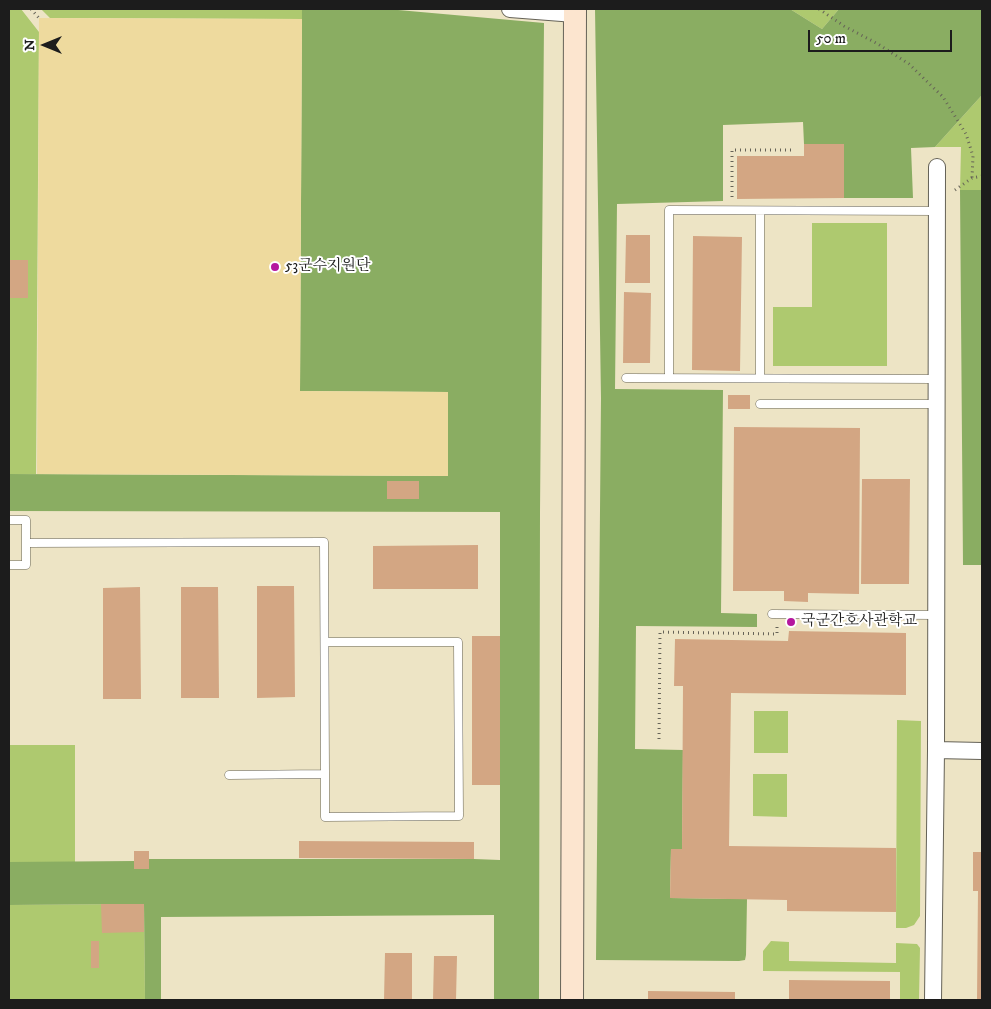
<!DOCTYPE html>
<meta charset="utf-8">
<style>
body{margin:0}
#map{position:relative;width:991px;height:1009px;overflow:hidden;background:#ede4c5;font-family:"IM FELL DW Pica",serif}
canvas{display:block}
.frame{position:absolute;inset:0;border:10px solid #1c1c1c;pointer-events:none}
.north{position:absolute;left:20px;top:20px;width:50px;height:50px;-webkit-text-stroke:4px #fff;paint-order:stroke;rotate:270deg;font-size:14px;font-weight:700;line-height:20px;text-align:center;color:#1c1c1c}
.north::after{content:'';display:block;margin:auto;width:18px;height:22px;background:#1c1c1c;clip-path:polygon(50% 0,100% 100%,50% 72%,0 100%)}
.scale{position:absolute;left:808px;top:30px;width:144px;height:22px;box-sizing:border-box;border:2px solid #1c1c1c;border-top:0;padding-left:6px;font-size:15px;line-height:18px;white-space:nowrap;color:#1c1c1c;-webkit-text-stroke:4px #fff;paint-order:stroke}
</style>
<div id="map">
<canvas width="991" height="1009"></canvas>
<div class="frame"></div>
<div class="north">N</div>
<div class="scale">50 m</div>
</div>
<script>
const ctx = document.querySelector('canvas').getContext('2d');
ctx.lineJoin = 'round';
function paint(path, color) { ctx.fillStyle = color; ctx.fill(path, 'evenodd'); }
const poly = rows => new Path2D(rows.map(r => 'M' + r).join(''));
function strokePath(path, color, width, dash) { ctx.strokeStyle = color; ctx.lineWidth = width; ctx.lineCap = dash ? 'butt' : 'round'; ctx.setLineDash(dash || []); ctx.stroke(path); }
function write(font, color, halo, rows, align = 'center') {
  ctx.font = font + ' "IM FELL DW Pica","Noto Serif KR",serif'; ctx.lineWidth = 4; ctx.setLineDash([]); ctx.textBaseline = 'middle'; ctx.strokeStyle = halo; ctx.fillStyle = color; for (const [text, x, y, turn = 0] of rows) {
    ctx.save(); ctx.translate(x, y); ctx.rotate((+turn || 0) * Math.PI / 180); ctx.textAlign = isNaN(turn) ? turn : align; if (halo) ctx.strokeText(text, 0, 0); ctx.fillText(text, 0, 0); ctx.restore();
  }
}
paint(poly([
 [9,9,21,9,39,32,36,474,9,474],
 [41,9,302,9,302,19,50,18],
 [790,9,839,9,822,29],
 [982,95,982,190,960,190,961,147,935,147],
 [812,223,887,223,887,366,773,366,773,307,812,307],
 [754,711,788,711,788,753,754,753],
 [897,720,921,721,920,916,914,925,906,928,896,928],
 [9,745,75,745,75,862,9,862],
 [753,774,787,774,787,817,753,816],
 [144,904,145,1000,9,1000,9,905],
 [771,941,789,942,789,961,896,963,896,943,917,944,920,948,919,1000,900,1000,900,972,763,971,763,951]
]), '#aec96f');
paint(poly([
 [302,9,387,9,544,23,540,512,539,1000,494,1000,494,915,161,917,161,1000,145,1000,144,904,9,905,9,862,134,861,134,869,148,869,149,859,474,859,500,860,500,512,9,511,9,474,448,476,448,392,300,391],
 [595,9,790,9,822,29,839,9,982,9,982,95,935,147,911,148,913,198,844,198,844,144,804,144,803,122,723,125,723,201,617,204,615,389,723,390,721,613,757,614,757,627,636,626,635,749,683,750,682,849,671,849,670,898,747,899,746,955,745,960,739,961,596,960,601,398],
 [960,190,982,190,982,565,963,565]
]), '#8aad62');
paint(poly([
 [39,18,302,19,300,391,448,392,448,476,37,474]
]), '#eeda9e');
paint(poly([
 [804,144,844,144,844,198,737,199,737,156,804,156],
 [626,235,650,235,650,283,625,283],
 [693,236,742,237,740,371,692,370],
 [9,260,28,260,28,298,9,298],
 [624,292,651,293,650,363,623,363],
 [728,395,750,395,750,409,728,409],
 [734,427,860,428,859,594,808,593,808,602,784,601,784,591,733,591],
 [862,479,910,479,909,584,861,584],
 [387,481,419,481,419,499,387,499],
 [478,545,478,589,373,589,373,546],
 [257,586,294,586,295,697,257,698],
 [140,587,141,699,103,699,103,588],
 [181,587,218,587,219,698,181,698],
 [789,631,906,633,906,695,731,693,729,846,896,848,896,912,787,911,787,900,670,898,671,849,682,849,683,686,674,686,675,639,788,641],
 [472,636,500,636,500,785,472,785],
 [299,841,474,842,474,859,299,858],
 [134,851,149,851,149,869,134,869],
 [973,852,982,852,982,1000,977,1000,978,891,973,891],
 [101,904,144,904,144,932,102,933],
 [91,941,99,941,99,968,91,968],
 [385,953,412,953,412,1000,384,1000],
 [434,956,457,956,456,1000,433,1000],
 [789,980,890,981,890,1000,789,1000],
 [648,991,735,992,735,1000,648,1000]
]), '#d3a683');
const lane = poly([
 [760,211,760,378],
 [626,378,936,379],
 [669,378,669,210,937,211],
 [760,404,936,404],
 [9,520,26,520,26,565,9,565],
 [26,543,324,542,325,774,325,817,459,816,458,642,325,642],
 [772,614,936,615],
 [229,775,325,774]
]);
const street = poly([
 [510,9,575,14],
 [936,750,937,167],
 [933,1000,936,750,982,751]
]);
const secondary = poly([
 [572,1000,575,9]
]);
strokePath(lane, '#656257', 9);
strokePath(street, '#656257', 18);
strokePath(secondary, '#656257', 24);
strokePath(poly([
 [31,9,39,18],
 [819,9,844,26,878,44,909,64,943,97,966,134,973,156,972,178],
 [955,190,972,178,982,176],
 [732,197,732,150,794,150],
 [659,739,660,632,777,634,777,627]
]), '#656257', 3, [1, 4]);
strokePath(lane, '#fff', 8);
strokePath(street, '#fff', 16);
strokePath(secondary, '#fce5cf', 22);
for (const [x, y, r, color] of [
 [275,267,5,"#b5179e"],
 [791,622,5,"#b5179e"]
]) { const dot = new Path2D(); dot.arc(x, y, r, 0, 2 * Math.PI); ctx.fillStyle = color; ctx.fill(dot); strokePath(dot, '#fff', 2); }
write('15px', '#1c1c1c', '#fff', [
 ["53군수지원단",285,267],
 ["국군간호사관학교",801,622]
], 'left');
</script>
